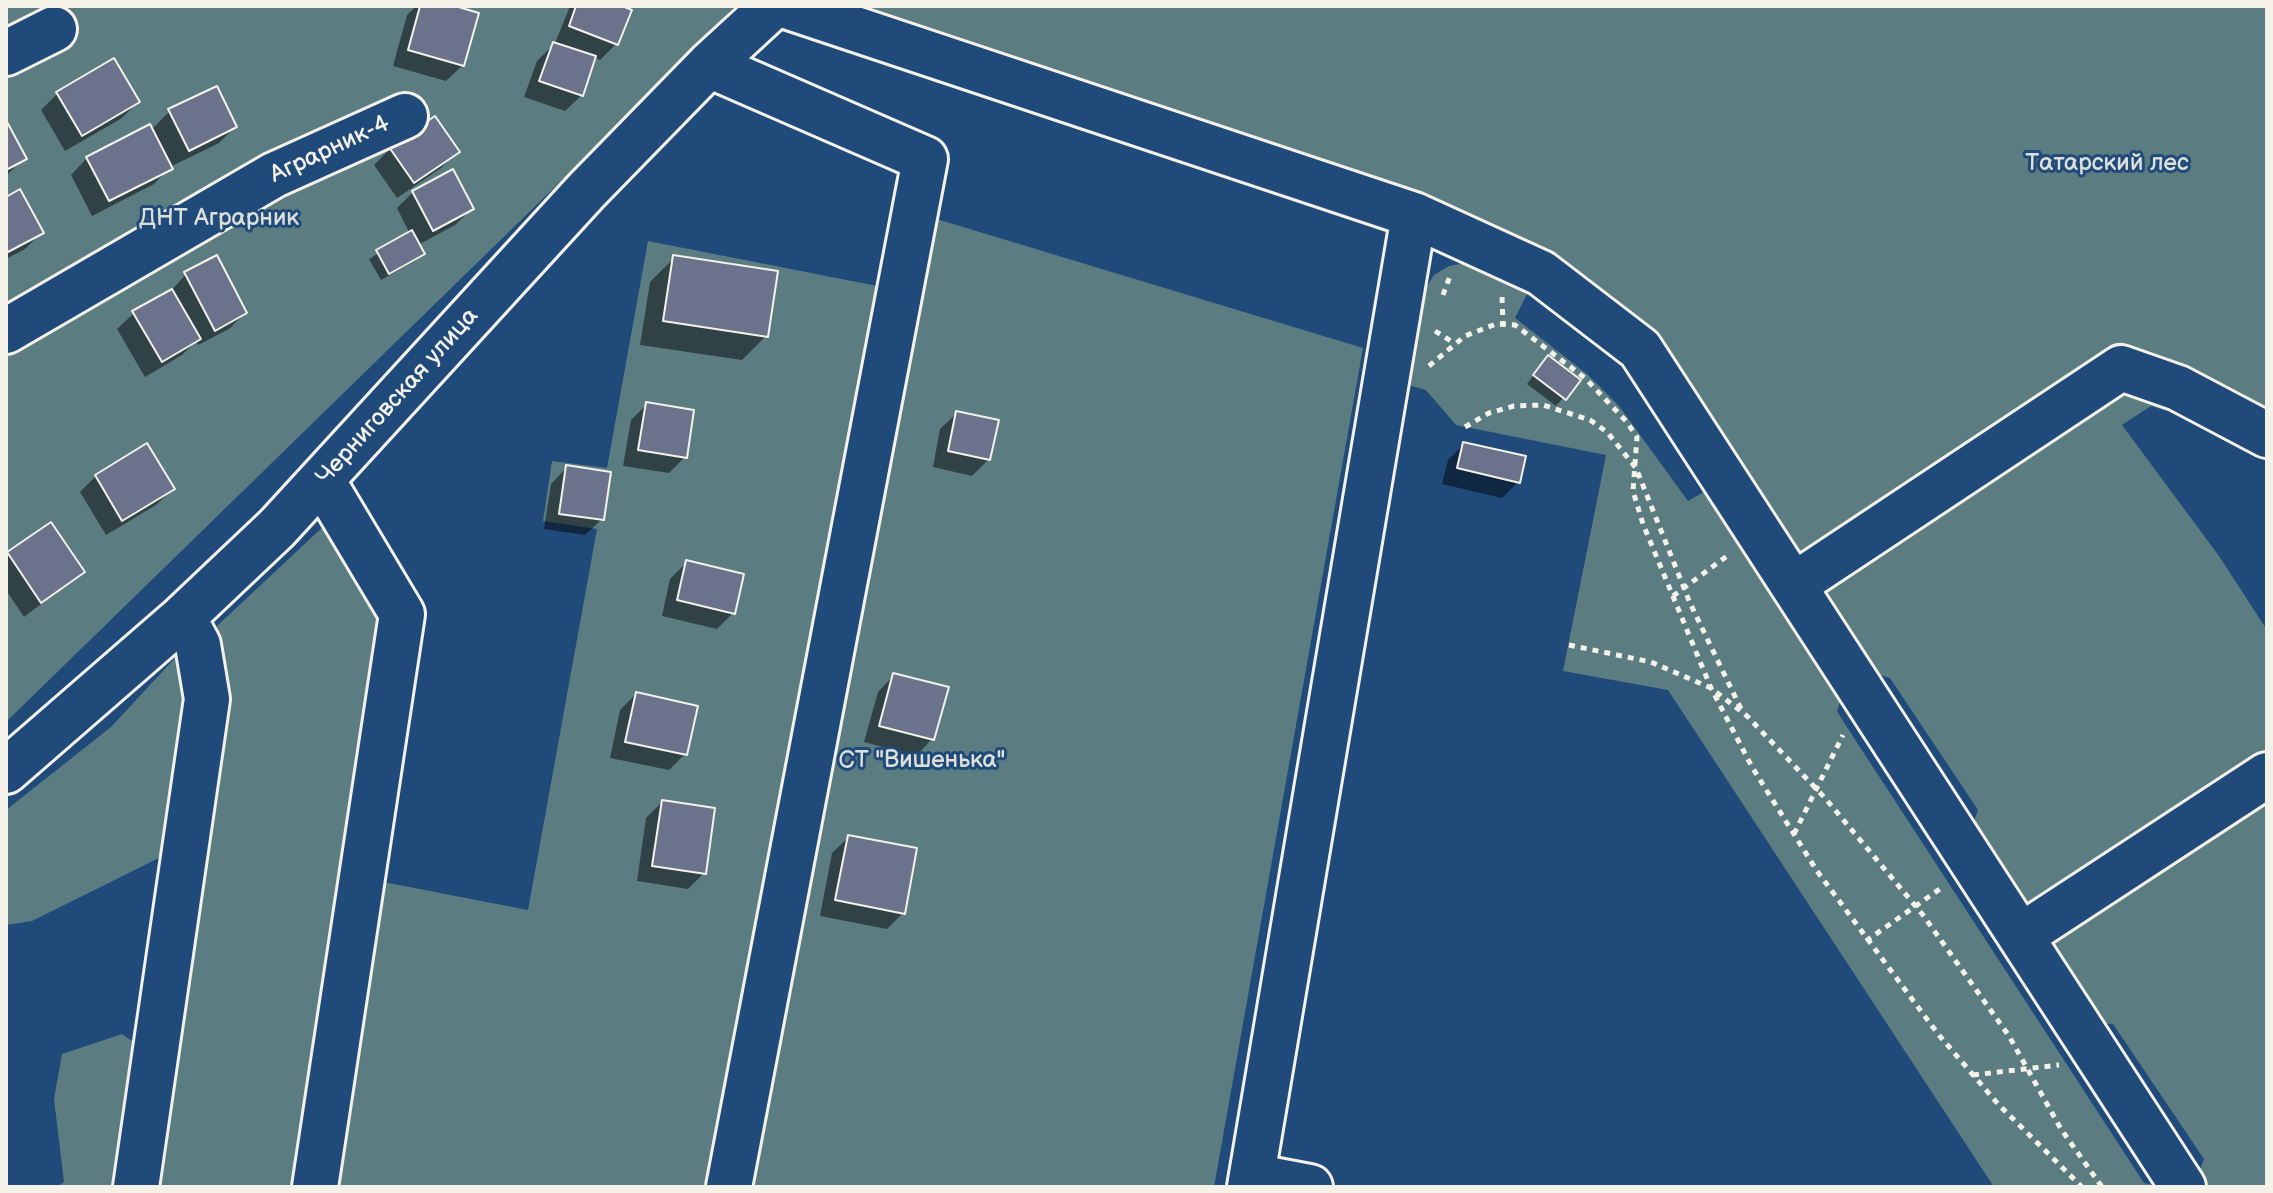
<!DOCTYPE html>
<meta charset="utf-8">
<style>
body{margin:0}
#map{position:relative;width:2273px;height:1193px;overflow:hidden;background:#1f4a7a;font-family:"Balsamiq Sans",sans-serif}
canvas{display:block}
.frame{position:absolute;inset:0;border:8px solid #f4f1e8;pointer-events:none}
</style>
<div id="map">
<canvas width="2273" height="1193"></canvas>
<div class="frame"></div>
</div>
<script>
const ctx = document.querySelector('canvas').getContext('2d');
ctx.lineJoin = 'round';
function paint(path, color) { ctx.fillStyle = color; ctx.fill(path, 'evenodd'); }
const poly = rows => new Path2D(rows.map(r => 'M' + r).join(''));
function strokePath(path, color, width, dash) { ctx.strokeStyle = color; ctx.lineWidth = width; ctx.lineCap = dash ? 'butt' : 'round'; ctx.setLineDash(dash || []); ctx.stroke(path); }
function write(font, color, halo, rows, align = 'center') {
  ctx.font = font + ' "Balsamiq Sans",sans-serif'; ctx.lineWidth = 6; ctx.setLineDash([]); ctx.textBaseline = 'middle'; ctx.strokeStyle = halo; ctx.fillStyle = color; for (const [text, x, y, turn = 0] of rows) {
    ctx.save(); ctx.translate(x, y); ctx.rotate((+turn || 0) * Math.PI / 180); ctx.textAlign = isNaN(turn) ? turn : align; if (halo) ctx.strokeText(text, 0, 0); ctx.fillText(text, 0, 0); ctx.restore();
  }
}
paint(poly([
 [6,6,735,6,598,145,6,722],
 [853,6,2267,6,2267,447,2260,440,2151,406,2122,425,2219,556,2267,630,2267,1187,2208,1187,2199,1172,2204,1159,2113,1024,2096,1023,1971,830,1978,810,1890,678,1871,672,1615,311],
 [930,217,1363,348,1214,1187,325,1187,373,880,528,910,597,529,543,521,552,461,607,468,648,241,918,294],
 [1467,263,1483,265,1527,294,1515,318,1587,374,1619,406,1688,501,1709,489,1843,693,1837,711,1843,721,2144,1183,2162,1187,1994,1187,1668,690,1563,671,1606,455,1456,425,1426,390,1408,385,1419,302,1426,288,1434,275,1449,266],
 [327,523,365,574,379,622,300,1187,157,1187,227,696,217,626],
 [175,658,189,701,163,856,32,921,6,925,6,810,111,727],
 [122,1034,139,1046,119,1187,57,1187,64,1182,54,1099,62,1054]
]), '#5b7d82');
paint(poly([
 [416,6,448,6,463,65,446,81,393,66,407,15],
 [570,6,616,6,616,44,600,60,594,57,582,95,565,111,524,97,537,61,555,43],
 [114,60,138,102,122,118,65,151,41,110,57,94],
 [170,111,235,127,219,143,170,167,154,184,92,216,71,175,87,158,151,130],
 [434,119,457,152,441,168,397,198,374,165,390,149],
 [6,124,24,158,6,176],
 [413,192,472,209,455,225,418,245,423,253,415,261,381,280,369,259,410,234,397,208],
 [6,199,41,233,25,249,6,259],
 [674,258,766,336,742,360,640,345,650,282],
 [186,274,245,313,229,329,198,345,196,341,182,355,145,377,117,329,134,313,170,292],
 [1540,366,1578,381,1556,406,1527,384],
 [647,404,685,457,669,473,623,466,631,420],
 [957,413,989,459,972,476,933,467,940,429],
 [1464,444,1518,482,1502,498,1442,484,1448,460],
 [567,467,602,519,585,535,544,529,551,484],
 [96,476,173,489,156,505,106,535,80,492],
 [50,525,83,572,24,617,6,590,6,555],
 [687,562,733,613,717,629,662,616,670,579],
 [894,675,932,739,916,756,864,742,878,692],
 [636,694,685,754,669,770,610,758,620,710],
 [662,802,704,873,688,889,637,881,646,818],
 [849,837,903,913,887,929,820,916,832,853]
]), '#0007');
const building = poly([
 [420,6,455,6,479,13,464,66,408,50,420,6],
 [576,6,622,6,632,10,618,45,569,26,576,6],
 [553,42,596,56,583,96,539,81,553,42],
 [114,58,140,102,82,136,56,92,114,58],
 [217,86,237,127,189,151,168,109,217,86],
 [435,116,460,152,414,183,389,147,435,116],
 [6,120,27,159,6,170,6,120],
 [150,124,173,169,109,201,86,157,150,124],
 [453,169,474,209,433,231,412,191,453,169],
 [20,189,44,233,6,253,6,197,20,189],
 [412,230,425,254,389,274,376,250,412,230],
 [217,255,247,313,215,331,184,272,217,255],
 [673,255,778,271,768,337,663,321,673,255],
 [172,289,201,339,162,362,132,311,172,289],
 [1548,355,1581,380,1566,400,1533,375,1548,355],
 [646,402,694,410,687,458,638,450,646,402],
 [956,411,999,420,990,460,948,451,956,411],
 [1463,442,1526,456,1520,483,1457,468,1463,442],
 [147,443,175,489,122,521,95,475,147,443],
 [566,465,611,472,604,520,559,514,566,465],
 [51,522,85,572,41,603,7,552,51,522],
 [686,560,744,574,735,614,677,600,686,560],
 [893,673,949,687,934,740,879,726,893,673],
 [636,692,698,706,687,755,625,742,636,692],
 [662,800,715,808,706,874,652,866,662,800],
 [848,835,917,848,905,914,835,900,848,835]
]);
paint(building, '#6b738c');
strokePath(building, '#f4f1e8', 2);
const minor = poly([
 [786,6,1414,215,1541,273,1640,349,2183,1187],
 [6,53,54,29],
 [709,65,925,159,729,1187],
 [6,331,274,175,405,116],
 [1794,585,2121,368,2178,388,2267,435],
 [6,771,183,617,277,528,586,191,709,65,773,6],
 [2021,936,2267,775],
 [1252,1176,1310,1187],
 [136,1187,207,699,198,645,183,617],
 [315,1187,402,614,322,480],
 [1250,1187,1414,215]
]);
strokePath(minor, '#f4f1e8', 50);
strokePath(poly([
 [1443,295,1450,276],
 [1502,297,1503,324],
 [1435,331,1454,343],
 [1429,366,1465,336,1496,324,1515,325,1585,378,1626,421,1637,437,1633,491,1643,524,1711,688,1752,767,1817,871,1938,1034,1998,1104,2082,1187],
 [1465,427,1489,413,1514,406,1543,405,1590,420,1607,432,1636,468,1690,603,1742,711],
 [1673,596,1727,556],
 [1569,645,1651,662,1711,688,1747,716,1825,798,1923,915,2009,1036,2061,1129,2102,1187],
 [1794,834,1843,735],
 [1866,941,1944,886],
 [1973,1075,2059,1065]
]), '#f4f1e8', 5, [6, 6]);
strokePath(minor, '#1f4a7a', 44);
write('24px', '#f4f1e8', '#1f4a7a', [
 ["Аграрник-4",330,150,-25],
 ["Черниговская улица",398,397,-48]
]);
write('24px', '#dde0d9', '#1f4a7a', [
 ["Татарский лес",2107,164],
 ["ДНТ Аграрник",219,219],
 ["СТ \"Вишенька\"",922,761]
]);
</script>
